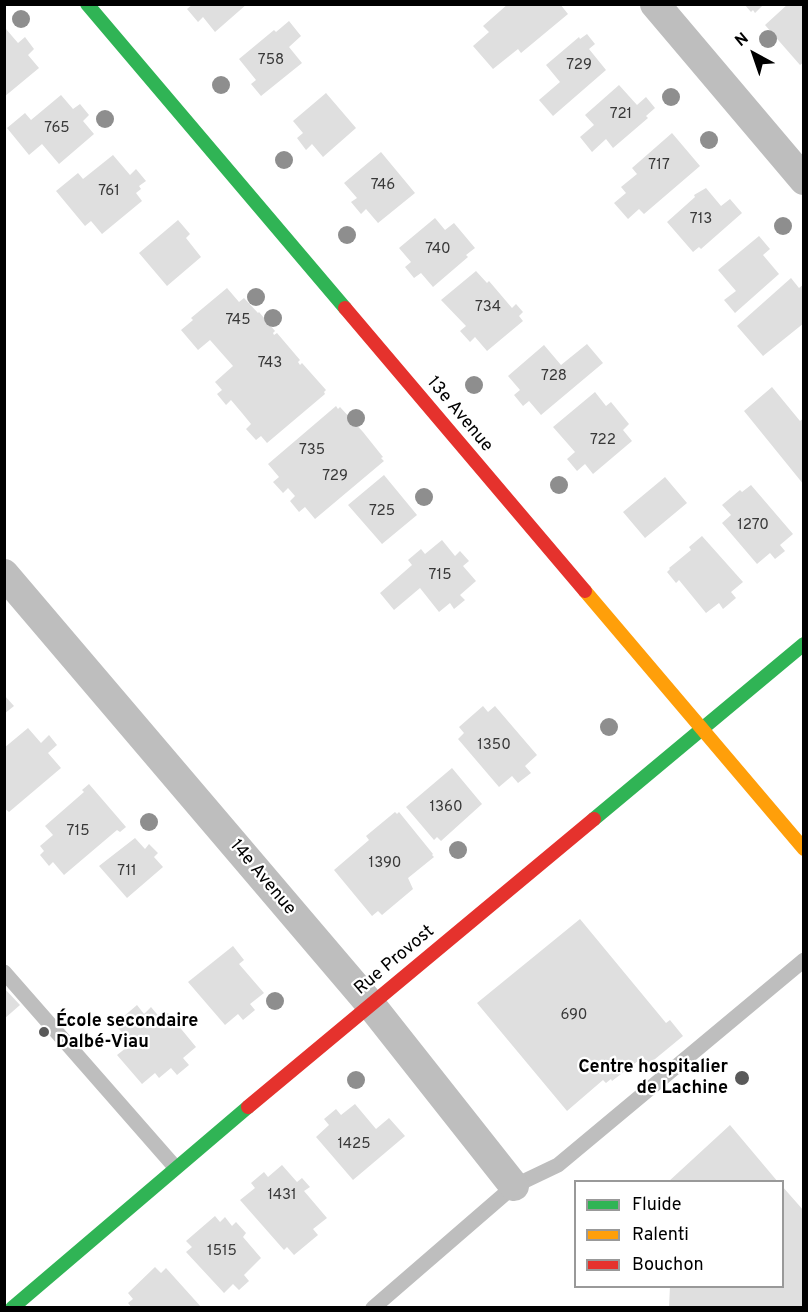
<!DOCTYPE html>
<meta charset="utf-8">
<style>
body{margin:0}
#map{position:relative;width:808px;height:1312px;overflow:hidden;background:#fff;font-family:Overpass,sans-serif}
canvas{display:block}
.frame{position:absolute;inset:0;border:6px solid #000;pointer-events:none}
.legend{position:absolute;left:574px;top:1180px;width:210px;height:108px;box-sizing:border-box;background:#fff;border:2px solid #999;margin:0;padding:8px 10px;list-style:none;font-size:18px;color:#000}
.legend li{display:flex;align-items:center;gap:12px;height:30px}
.legend b{width:30px;border:2px solid #999}
.north{position:absolute;left:724px;top:24px;width:60px;height:60px;-webkit-text-stroke:4px #fff;paint-order:stroke;rotate:320deg;font-size:16px;font-weight:700;line-height:24px;text-align:center;color:#000}
.north::after{content:'';display:block;margin:auto;width:21px;height:27px;background:#000;clip-path:polygon(50% 0,100% 100%,50% 72%,0 100%)}
</style>
<div id="map">
<canvas width="808" height="1312"></canvas>
<div class="frame"></div>
<ul class="legend">
<li><b style="height:8px;background:#30b455"></b>Fluide</li>
<li><b style="height:8px;background:#ff9f0a"></b>Ralenti</li>
<li><b style="height:8px;background:#e5322d"></b>Bouchon</li>
</ul>
<div class="north">N</div>
</div>
<script>
const ctx = document.querySelector('canvas').getContext('2d');
ctx.lineJoin = 'round';
function paint(path, color) { ctx.fillStyle = color; ctx.fill(path, 'evenodd'); }
const poly = rows => new Path2D(rows.map(r => 'M' + r).join(''));
function strokePath(path, color, width, dash) { ctx.strokeStyle = color; ctx.lineWidth = width; ctx.lineCap = dash ? 'butt' : 'round'; ctx.setLineDash(dash || []); ctx.stroke(path); }
function write(font, color, halo, rows, align = 'center') {
  ctx.font = font + ' Overpass,sans-serif'; ctx.lineWidth = 4.5; ctx.setLineDash([]); ctx.textBaseline = 'middle'; ctx.strokeStyle = halo; ctx.fillStyle = color; for (const [text, x, y, turn = 0] of rows) {
    ctx.save(); ctx.translate(x, y); ctx.rotate((+turn || 0) * Math.PI / 180); ctx.textAlign = isNaN(turn) ? turn : align; if (halo) ctx.strokeText(text, 0, 0); ctx.fillText(text, 0, 0); ctx.restore();
  }
}
paint(poly([
 [193,4,247,4,215,32,203,17,198,22,187,9],
 [508,4,560,4,568,14,521,53,518,49,493,69,473,46,489,32,483,26],
 [744,4,764,4,755,13,753,10,751,12],
 [788,4,804,4,804,62,800,65,765,25],
 [289,21,301,36,289,47,302,63,261,96,251,84,256,80,239,59,274,30,276,32],
 [6,29,18,43,25,37,34,49,28,55,39,68,4,97],
 [587,34,595,44,589,49,606,70,553,116,539,100,560,82,546,65,579,37,580,39],
 [619,85,637,105,646,97,655,108,646,116,648,118,613,148,606,139,592,152,580,137,594,125,585,115],
 [326,93,356,128,323,157,312,144,306,150,297,138,303,133,293,121],
 [61,95,73,109,80,104,89,115,83,121,94,134,59,164,42,144,29,155,7,128,25,113,31,120],
 [672,133,700,166,644,214,639,209,628,219,614,203,626,193,621,187,637,174,632,168],
 [381,152,415,193,378,223,366,209,361,214,351,202,357,198,344,183],
 [113,155,130,175,136,169,146,181,139,186,141,189,136,193,142,201,102,234,91,221,85,226,56,191,78,173,83,179],
 [706,188,721,206,730,199,742,213,701,249,699,247,693,252,667,222,695,197,694,195],
 [435,218,445,230,454,223,475,248,466,255,468,257,433,287,421,273,414,278,405,267,411,262,399,248],
 [178,220,190,234,186,238,201,257,167,286,139,253],
 [759,236,770,249,763,255,779,274,735,313,724,300,736,291,718,270],
 [476,271,487,283,489,281,512,308,516,304,523,312,519,316,523,321,487,351,475,337,470,342,460,331,466,326,441,300],
 [791,278,799,288,804,284,804,323,763,356,737,326],
 [227,288,239,302,244,298,258,313,259,312,275,331,273,333,274,335,277,333,300,360,298,362,300,365,302,363,326,390,324,392,325,394,267,443,261,436,256,440,246,429,251,424,242,413,231,400,226,405,217,394,222,390,215,382,233,366,210,340,198,350,181,330,193,320,191,318],
 [587,344,603,363,541,415,529,401,523,406,514,395,520,390,508,376,544,345,561,365],
 [772,387,800,421,804,418,804,485,744,411],
 [595,392,606,406,611,402,629,424,623,430,632,441,593,474,585,464,577,471,567,459,575,452,553,427],
 [336,406,338,409,340,407,363,432,383,457,381,458,384,461,315,519,305,507,299,512,290,501,295,496,288,488,283,493,273,482,279,477,268,464],
 [384,475,417,515,382,544,348,505],
 [665,477,687,503,645,538,623,512],
 [751,485,793,534,780,545,785,551,775,559,770,553,757,564,722,523,731,515,722,505,740,490,742,492],
 [702,536,743,582,731,592,736,598,723,609,719,603,706,613,679,580,676,583,667,572,670,569,669,568,691,550,689,547],
 [442,540,455,556,460,551,469,561,463,566,476,581,460,595,465,600,454,609,450,603,439,612,420,588,394,610,380,593,412,565,408,560,421,549,425,554],
 [4,695,14,706,4,714],
 [483,706,488,712,495,706,537,755,525,766,531,773,518,783,512,776,499,787,458,739,464,733,459,727],
 [28,728,41,743,49,735,57,745,48,753,61,768,9,812,4,808,4,748],
 [452,768,482,804,441,841,437,837,434,840,406,807],
 [89,784,126,827,120,832,117,830,64,875,53,862,49,866,40,855,44,851,40,846,53,835,45,826,84,792,82,790],
 [395,812,397,814,399,812,433,854,432,855,434,857,408,878,413,889,382,915,378,911,372,916,334,870,369,840,366,836],
 [135,838,145,849,149,844,158,853,154,857,163,867,127,898,99,866],
 [580,919,666,1023,670,1020,683,1036,649,1064,643,1057,612,1081,611,1079,606,1083,603,1080,567,1111,477,1003],
 [233,946,244,960,239,964,264,993,250,1004,255,1010,243,1020,238,1014,225,1025,188,982],
 [4,988,20,1005,4,1019],
 [137,1005,144,1014,151,1007,161,1019,168,1013,196,1047,183,1058,189,1065,177,1075,171,1068,159,1078,155,1073,142,1084,117,1055,131,1044,115,1024],
 [355,1104,376,1129,389,1118,405,1136,353,1180,316,1137,329,1125,324,1119,336,1109,341,1115],
 [730,1125,778,1182,668,1182],
 [282,1165,297,1182,302,1178,310,1187,304,1191,327,1218,313,1229,318,1235,294,1255,287,1247,284,1250,240,1200,255,1188,251,1183,264,1172,268,1177],
 [782,1186,804,1211,804,1308,669,1308,670,1286,782,1286],
 [215,1216,220,1222,225,1217,232,1226,236,1222,246,1233,243,1237,261,1258,244,1275,249,1281,239,1290,233,1284,224,1293,186,1252,192,1247,186,1241],
 [155,1267,161,1273,166,1268,202,1308,132,1308,128,1303,133,1299,128,1293]
]), '#dfdfdf');
strokePath(poly([
 [4,972,175,1167],
 [373,1308,514,1186,558,1165,804,960]
]), '#bebebe', 15);
strokePath(poly([
 [655,4,804,180],
 [4,574,371,1005,514,1186]
]), '#bebebe', 30);
strokePath(poly([
 [87,4,345,308],
 [594,819,804,644],
 [12,1308,248,1107]
]), '#30b455', 14);
strokePath(poly([
 [585,591,804,849]
]), '#ff9f0a', 14);
strokePath(poly([
 [345,308,585,591],
 [248,1107,594,819]
]), '#e5322d', 14);
ctx.fillStyle = '#8e8e8e';
for (const [x, y] of [
 [21,19],
 [768,39],
 [221,85],
 [671,97],
 [105,119],
 [709,140],
 [284,160],
 [783,226],
 [347,235],
 [256,297],
 [273,318],
 [474,385],
 [356,418],
 [559,485],
 [424,497],
 [609,727],
 [149,822],
 [458,850],
 [275,1001],
 [356,1080]
]) { ctx.beginPath(); ctx.arc(x, y, 9, 0, 2 * Math.PI); ctx.fill(); }
for (const [x, y, r, color] of [
 [44,1032,6,"#595959"],
 [742,1078,8,"#595959"]
]) { const dot = new Path2D(); dot.arc(x, y, r, 0, 2 * Math.PI); ctx.fillStyle = color; ctx.fill(dot); strokePath(dot, '#fff', 2); }
write('15px', '#383838', null, [
 ["758",271,61],
 ["729",579,66],
 ["721",621,115],
 ["765",57,129],
 ["717",659,166],
 ["746",383,186],
 ["761",109,192],
 ["713",701,220],
 ["740",438,250],
 ["734",488,308],
 ["745",238,321],
 ["743",270,364],
 ["728",554,377],
 ["722",603,441],
 ["735",312,451],
 ["729",335,477],
 ["725",382,512],
 ["1270",753,526],
 ["715",440,576],
 ["1350",494,746],
 ["1360",446,808],
 ["715",78,832],
 ["1390",385,864],
 ["711",127,872],
 ["690",574,1016],
 ["1425",354,1145],
 ["1431",282,1196],
 ["1515",222,1252]
]);
write('18px', '#000', '#fff', [
 ["13e Avenue",459,415,50],
 ["14e Avenue",262,878,50],
 ["Rue Provost",395,961,-40]
]);
write('bold 18px', '#000', '#fff', [
 ["École secondaire",56,1022],
 ["Dalbé-Viau",56,1043],
 ["Centre hospitalier",728,1068,"right"],
 ["de Lachine",728,1089,"right"]
], 'left');
</script>
